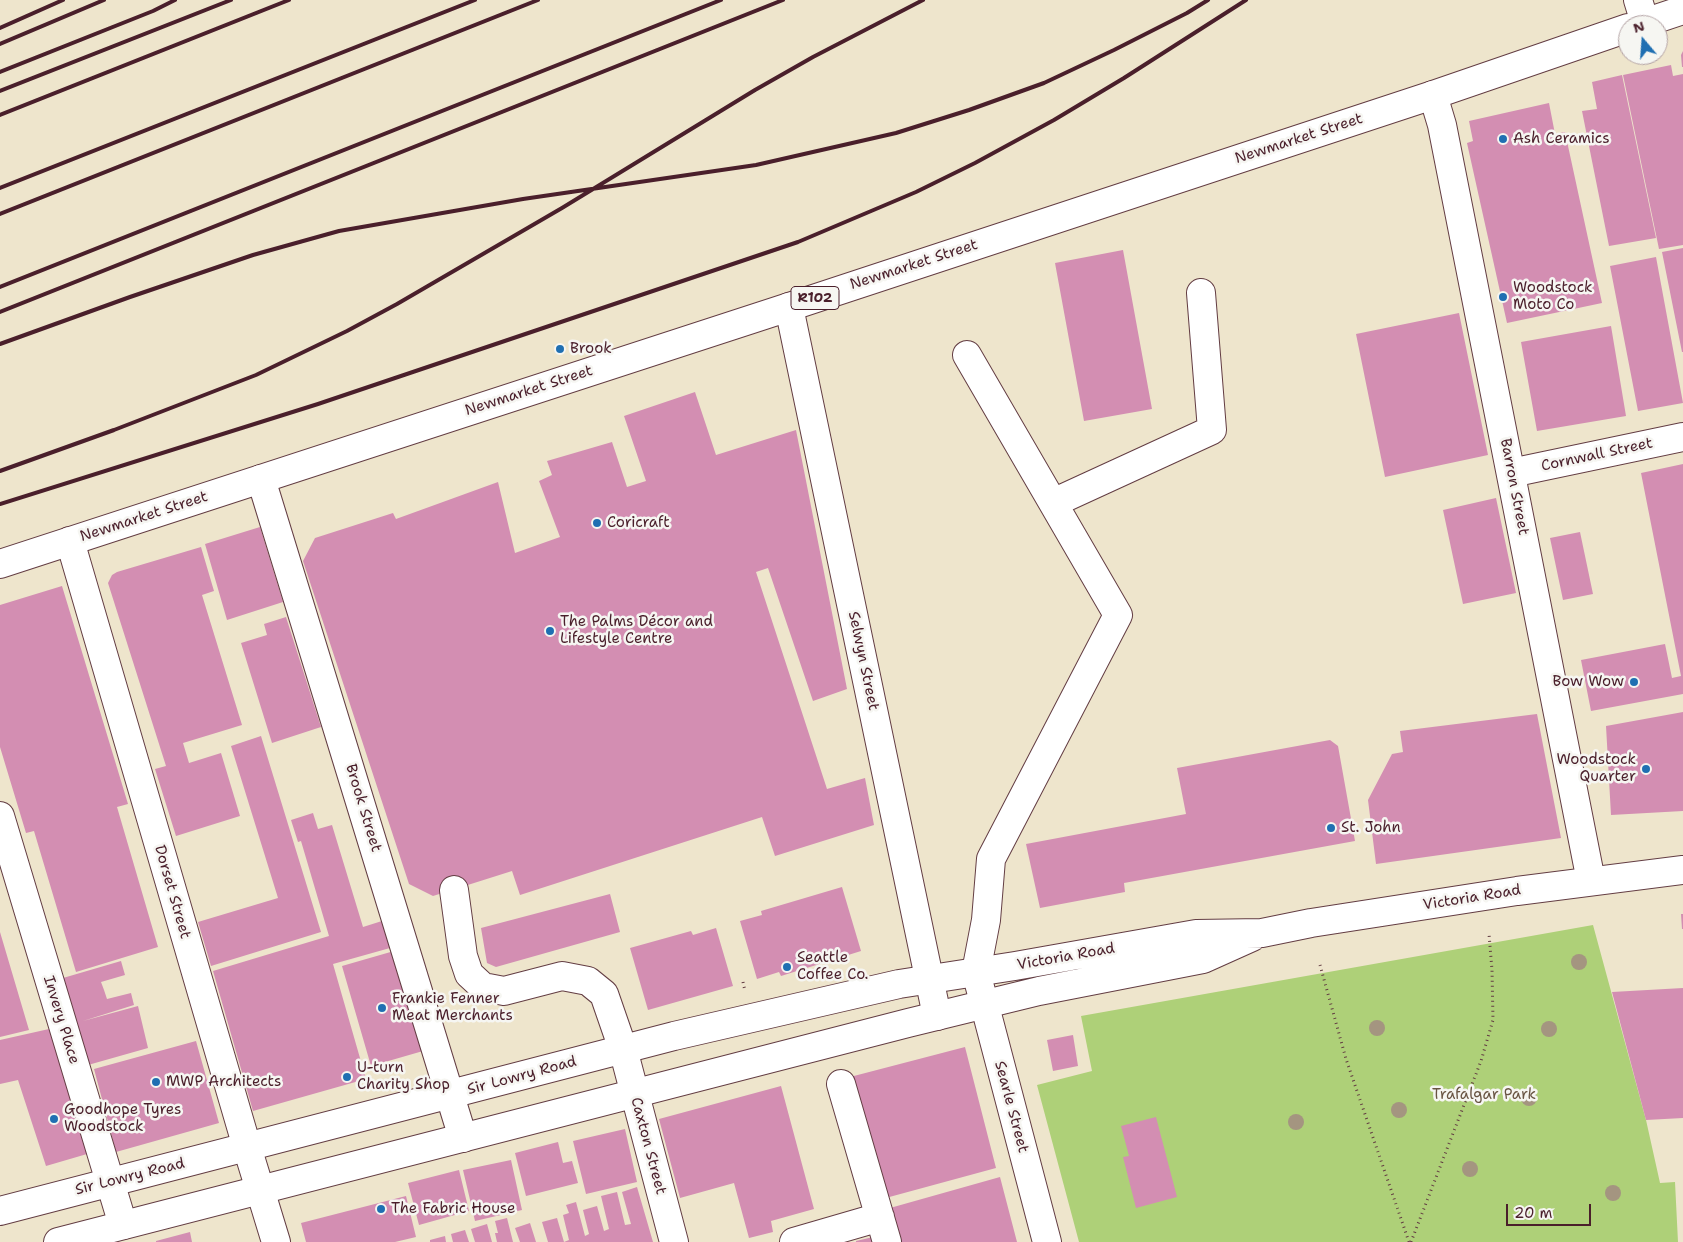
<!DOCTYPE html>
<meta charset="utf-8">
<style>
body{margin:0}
#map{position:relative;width:1683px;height:1242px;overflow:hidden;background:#eee5cc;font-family:"Shantell Sans",sans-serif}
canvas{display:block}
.north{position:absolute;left:1618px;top:15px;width:50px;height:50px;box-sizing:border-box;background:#f6f6f2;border:1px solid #b1a0a2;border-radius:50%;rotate:342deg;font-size:14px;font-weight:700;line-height:20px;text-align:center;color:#4a1f2b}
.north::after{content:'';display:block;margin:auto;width:18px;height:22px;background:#1f6fb2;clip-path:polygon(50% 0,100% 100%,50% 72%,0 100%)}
.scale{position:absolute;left:1506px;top:1204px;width:85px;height:22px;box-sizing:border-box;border:2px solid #4a1f2b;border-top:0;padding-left:6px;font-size:15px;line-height:18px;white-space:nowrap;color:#4a1f2b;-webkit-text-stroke:4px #f6f6f2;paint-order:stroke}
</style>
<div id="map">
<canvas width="1683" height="1242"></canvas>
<div class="north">N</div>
<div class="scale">20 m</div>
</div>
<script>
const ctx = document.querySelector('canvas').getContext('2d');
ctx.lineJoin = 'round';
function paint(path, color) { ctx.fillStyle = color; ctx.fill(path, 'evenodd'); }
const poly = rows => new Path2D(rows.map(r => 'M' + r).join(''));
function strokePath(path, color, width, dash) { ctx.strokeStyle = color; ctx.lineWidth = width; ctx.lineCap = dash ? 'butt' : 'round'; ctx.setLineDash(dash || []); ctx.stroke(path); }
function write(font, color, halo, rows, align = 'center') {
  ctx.font = font + ' "Shantell Sans",sans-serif'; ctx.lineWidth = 5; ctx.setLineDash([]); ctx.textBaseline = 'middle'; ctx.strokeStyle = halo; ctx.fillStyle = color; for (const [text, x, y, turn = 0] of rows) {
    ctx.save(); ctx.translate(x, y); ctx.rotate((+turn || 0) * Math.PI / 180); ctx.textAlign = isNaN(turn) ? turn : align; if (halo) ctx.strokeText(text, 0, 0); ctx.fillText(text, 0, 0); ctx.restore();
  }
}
paint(poly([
 [1593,925,1646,1120,1660,1183,1675,1182,1678,1242,1079,1242,1037,1085,1092,1071,1081,1016]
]), '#aed078');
paint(poly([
 [1683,51,1683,67,1682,67,1681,55],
 [1671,65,1673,76,1683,74,1683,245,1659,249,1623,75],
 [1622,75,1656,238,1609,246,1582,111,1597,109,1592,82],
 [1549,103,1555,134,1565,132,1602,303,1507,323,1467,143,1473,141,1469,121],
 [1683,248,1683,352,1682,352,1662,252],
 [1123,250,1152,409,1084,421,1055,263],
 [1656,257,1683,403,1638,411,1610,266],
 [1459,313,1488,455,1385,477,1356,334],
 [1611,326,1626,416,1537,431,1521,342],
 [695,392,716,455,796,430,847,689,813,701,768,568,756,572,827,789,865,778,874,825,775,856,762,817,520,895,512,871,433,896,409,884,303,561,315,538,393,513,396,519,498,482,515,553,560,537,539,481,552,475,547,461,612,442,627,487,646,481,624,416],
 [1683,464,1683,694,1591,711,1581,660,1665,644,1672,678,1681,676,1641,473],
 [1496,498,1516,593,1463,604,1443,510],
 [260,527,283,602,227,620,205,544],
 [1580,532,1593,594,1563,600,1550,538],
 [201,547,214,591,202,595,242,725,183,743,189,763,221,753,240,816,176,836,155,769,166,766,108,583,112,575,117,572],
 [62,586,128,804,117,807,158,947,76,972,34,831,26,833,0,747,0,605],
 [286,617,321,727,272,743,241,643,267,635,264,624],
 [1683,712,1683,811,1611,815,1606,726],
 [1537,714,1561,838,1376,864,1368,800,1392,754,1403,752,1400,731],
 [261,736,321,932,211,966,198,922,278,898,231,746],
 [1330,740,1338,746,1355,841,1124,883,1125,892,1040,908,1026,844,1186,814,1177,768],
 [313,813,318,829,332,825,363,927,382,921,390,948,333,964,366,1079,253,1111,213,971,329,936,301,841,298,842,291,820],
 [842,887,861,951,781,976,779,972,757,979,740,921,762,915,761,911],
 [610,894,620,932,496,967,487,963,481,928],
 [1681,914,1683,914,1683,929,1682,929],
 [716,928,733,986,648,1010,630,948,691,931,693,935],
 [0,932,29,1030,0,1037],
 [394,951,423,1051,371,1066,342,966],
 [121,961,125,975,101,982,104,990,107,999,131,993,134,1005,83,1021,138,1006,148,1048,88,1065,63,978],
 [1683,988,1683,1118,1646,1120,1612,992],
 [49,1029,87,1154,46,1166,18,1080,0,1084,0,1040],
 [1073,1035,1078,1066,1053,1071,1047,1040],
 [196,1041,219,1123,116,1152,94,1069],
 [965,1047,996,1168,882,1199,850,1077],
 [781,1086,814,1209,771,1221,773,1232,749,1238,734,1183,680,1198,659,1119],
 [1156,1117,1177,1197,1136,1208,1123,1157,1129,1156,1121,1126],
 [625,1129,637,1182,586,1194,573,1141],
 [558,1142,563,1163,572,1161,578,1183,526,1196,515,1153],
 [511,1160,522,1210,475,1221,463,1170],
 [459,1170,469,1211,419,1225,408,1183],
 [1000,1177,1017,1242,900,1242,890,1208],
 [637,1187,653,1242,564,1242,569,1240,563,1215,569,1213,566,1205,576,1202,585,1236,589,1234,583,1210,597,1206,604,1231,609,1229,601,1196,617,1192,625,1225,631,1224,622,1192],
 [406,1196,416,1237,395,1242,306,1242,301,1223],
 [507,1218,513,1242,497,1242,495,1233,498,1233,495,1221],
 [557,1218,564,1242,548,1242,542,1222],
 [530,1223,536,1242,520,1242,515,1228],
 [487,1224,492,1242,475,1242,471,1229],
 [465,1230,469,1242,453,1242,451,1234],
 [190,1232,192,1242,156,1242,156,1241],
 [445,1236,446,1242,430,1242,430,1240],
 [873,1237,875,1242,856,1242,856,1241]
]), '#d38eb2');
const minor = poly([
 [1638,0,1645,23],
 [1433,95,1442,125,1591,881],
 [789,307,937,1016],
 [967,355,1118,615,991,859,986,920,976,972,1047,1242],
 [1511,473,1683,437],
 [261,479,463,1138],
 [1053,503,1212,430,1201,293],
 [70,541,247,1147,276,1242],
 [0,816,123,1225],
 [454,890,463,956,469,974,483,987,504,991,562,976,588,981,604,994,623,1049,674,1242],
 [841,1084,887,1242],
 [794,1242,880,1217]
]);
const major = poly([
 [1638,25,1683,10],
 [0,564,789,307,1433,95,1628,28],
 [0,1211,674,1036,899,984,1015,966,1196,934,1262,933,1311,923,1517,891,1683,870],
 [58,1242,908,1023,1039,991,1203,959,1252,937]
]);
strokePath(minor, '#633d43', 30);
strokePath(major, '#633d43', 30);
strokePath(poly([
 [1320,965,1346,1059,1409,1242],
 [743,982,745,991],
 [1411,1242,1481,1061,1493,1020,1492,970,1489,934]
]), '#633d43', 3, [1, 4]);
strokePath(minor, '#fff', 28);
strokePath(major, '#fff', 28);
strokePath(poly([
 [0,28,63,0],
 [0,44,104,0],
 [0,72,153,11,175,0],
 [0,91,231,0],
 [0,115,289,0],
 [0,188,475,0],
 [0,214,538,0],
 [0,287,721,0],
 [0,312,783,0],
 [0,344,130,297,253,255,339,231,523,199,756,165,896,133,969,110,1044,83,1114,50,1187,13,1208,0],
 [0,471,114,430,256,375,347,331,397,304,562,208,755,90,813,57,923,0],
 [0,504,318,404,798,242,916,192,975,163,1054,120,1124,78,1246,0]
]), '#4a1f2b', 4);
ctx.fillStyle = '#a49580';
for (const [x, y] of [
 [1579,962],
 [1377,1028],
 [1549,1029],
 [1529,1098],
 [1399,1110],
 [1296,1122],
 [1470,1169],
 [1613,1193]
]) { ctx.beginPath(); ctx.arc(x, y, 8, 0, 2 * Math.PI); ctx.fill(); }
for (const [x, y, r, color] of [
 [1503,139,5,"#1f6fb2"],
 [1503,297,5,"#1f6fb2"],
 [560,349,5,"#1f6fb2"],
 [597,523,5,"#1f6fb2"],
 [550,631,5,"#1f6fb2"],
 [1634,682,5,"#1f6fb2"],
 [1646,769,5,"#1f6fb2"],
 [1331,828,5,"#1f6fb2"],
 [787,967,5,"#1f6fb2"],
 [382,1008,5,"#1f6fb2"],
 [347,1077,5,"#1f6fb2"],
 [156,1082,5,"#1f6fb2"],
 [54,1119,5,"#1f6fb2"],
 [381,1209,5,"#1f6fb2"]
]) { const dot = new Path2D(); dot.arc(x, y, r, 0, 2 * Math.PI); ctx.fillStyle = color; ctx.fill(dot); strokePath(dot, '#f6f6f2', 2); }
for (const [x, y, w] of [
 [815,298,48]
]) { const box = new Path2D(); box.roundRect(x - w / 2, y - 11.5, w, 23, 4); ctx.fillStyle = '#f6f6f2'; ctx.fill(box); strokePath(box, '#4a1f2b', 1); }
write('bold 14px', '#4a1f2b', null, [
 ["R102",815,298]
]);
write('15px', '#4a1f2b', '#f6f6f2', [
 ["Newmarket Street",1299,139,-18],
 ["Newmarket Street",914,265,-18],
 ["Newmarket Street",529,391,-18],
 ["Cornwall Street",1597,455,-12],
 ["Barron Street",1514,487,79],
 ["Newmarket Street",144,517,-18],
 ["Selwyn Street",863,661,78],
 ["Brook Street",363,808,73],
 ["Dorset Street",172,892,74],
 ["Victoria Road",1472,898,-9],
 ["Victoria Road",1066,957,-10],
 ["Invery Place",61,1020,73],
 ["Sir Lowry Road",522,1076,-15],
 ["Searle Street",1011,1107,75],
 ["Caxton Street",648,1146,75],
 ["Sir Lowry Road",130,1177,-14]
]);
write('15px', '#4a1f2b', '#f6f6f2', [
 ["Ash Ceramics",1513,139],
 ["Woodstock",1513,288],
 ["Moto Co",1513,305],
 ["Brook",570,349],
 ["Coricraft",607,523],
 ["The Palms Décor and",560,622],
 ["Lifestyle Centre",560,639],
 ["Bow Wow",1624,682,"right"],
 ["Woodstock",1636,760,"right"],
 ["Quarter",1636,777,"right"],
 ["St. John",1341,828],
 ["Seattle",797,958],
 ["Coffee Co.",797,975],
 ["Frankie Fenner",392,999],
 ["Meat Merchants",392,1016],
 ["U-turn",357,1068],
 ["Charity Shop",357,1085],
 ["MWP Architects",166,1082],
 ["Goodhope Tyres",64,1110],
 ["Woodstock",64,1127],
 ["The Fabric House",391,1209]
], 'left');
write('15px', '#685442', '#f6f6f2', [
 ["Trafalgar Park",1484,1095]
]);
</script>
